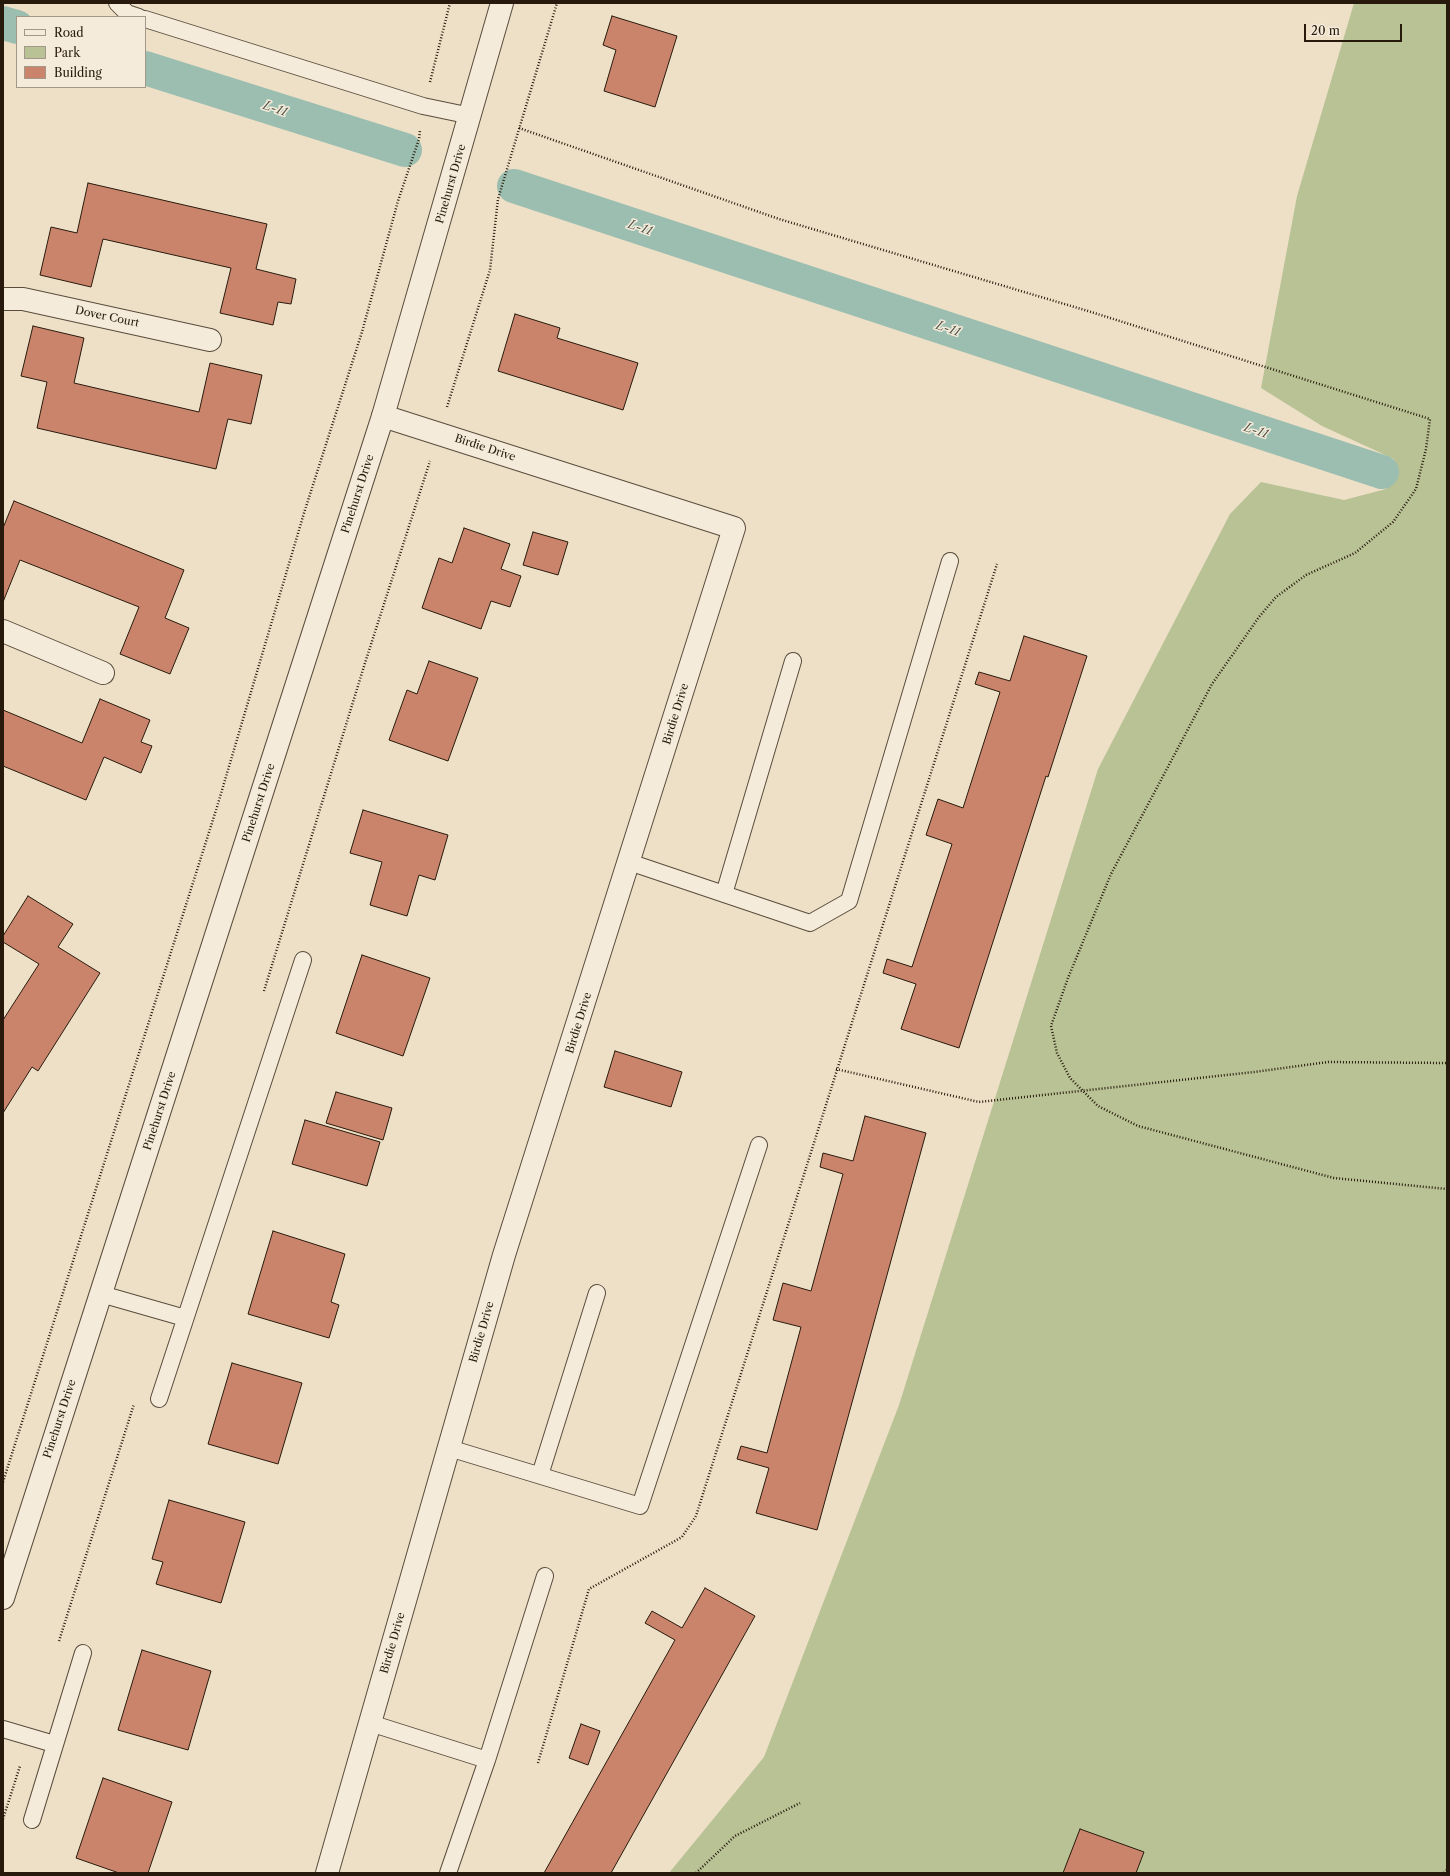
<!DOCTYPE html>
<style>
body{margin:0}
#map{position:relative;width:1450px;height:1876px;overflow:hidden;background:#eee0c7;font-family:"Libre Caslon Text",serif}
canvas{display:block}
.frame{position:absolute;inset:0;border:4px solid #271a0c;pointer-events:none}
.legend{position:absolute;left:16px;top:16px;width:130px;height:72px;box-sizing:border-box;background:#f4ebdb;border:1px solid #a29788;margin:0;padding:5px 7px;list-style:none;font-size:12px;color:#271a0c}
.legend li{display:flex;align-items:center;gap:8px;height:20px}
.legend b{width:20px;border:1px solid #a29788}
.scale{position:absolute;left:1304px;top:24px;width:98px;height:18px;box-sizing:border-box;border:2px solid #271a0c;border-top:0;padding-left:5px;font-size:12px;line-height:14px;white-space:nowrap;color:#271a0c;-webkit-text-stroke:3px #f4ebdb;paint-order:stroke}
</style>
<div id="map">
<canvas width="1450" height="1876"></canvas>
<div class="frame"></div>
<ul class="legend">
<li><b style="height:5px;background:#f4ebdb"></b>Road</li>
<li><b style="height:11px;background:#b9c295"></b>Park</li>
<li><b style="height:11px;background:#cb846c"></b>Building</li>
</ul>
<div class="scale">20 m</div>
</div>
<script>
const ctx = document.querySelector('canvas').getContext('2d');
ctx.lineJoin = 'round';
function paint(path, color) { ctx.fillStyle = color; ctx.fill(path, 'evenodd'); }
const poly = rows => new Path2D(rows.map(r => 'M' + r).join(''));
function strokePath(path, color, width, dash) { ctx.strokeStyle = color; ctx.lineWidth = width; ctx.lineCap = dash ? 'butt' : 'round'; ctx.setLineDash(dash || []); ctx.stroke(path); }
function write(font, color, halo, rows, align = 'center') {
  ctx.font = font + ' "Libre Caslon Text",serif'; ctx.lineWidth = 3; ctx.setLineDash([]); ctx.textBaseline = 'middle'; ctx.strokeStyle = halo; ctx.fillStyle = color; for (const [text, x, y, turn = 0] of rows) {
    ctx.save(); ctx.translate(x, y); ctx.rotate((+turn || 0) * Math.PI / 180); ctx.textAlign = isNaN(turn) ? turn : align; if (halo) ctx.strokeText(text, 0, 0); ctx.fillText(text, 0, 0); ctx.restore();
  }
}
paint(poly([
 [1354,3,1447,3,1447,1873,669,1873,764,1757,899,1405,1098,769,1230,514,1261,482,1344,500,1386,489,1394,459,1322,426,1261,388,1297,196]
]), '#b9c295');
strokePath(poly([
 [3,23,17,27],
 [145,68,405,150],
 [514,186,1382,472]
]), '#9bbeb0', 34);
const building = poly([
 [612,16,677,36,655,107,604,91,616,50,603,45,612,16],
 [88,183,267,224,256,269,296,279,291,304,278,302,273,325,220,313,231,268,103,239,91,287,40,275,51,227,77,233,88,183],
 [515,314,560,328,557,338,638,363,623,410,498,371,515,314],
 [33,326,84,338,74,383,199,412,210,363,262,375,251,424,228,419,216,469,37,428,47,382,21,376,33,326],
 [14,501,184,570,165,618,189,628,170,674,120,654,139,607,20,560,3,602,3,528,14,501],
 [464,528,510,544,501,569,521,576,510,607,491,601,481,629,422,608,439,558,452,563,464,528],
 [533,532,568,542,558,575,523,565,533,532],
 [1024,636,1087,656,1048,777,1046,776,959,1048,901,1029,916,984,883,973,887,959,912,967,952,844,926,835,938,799,963,808,1000,692,975,684,979,672,1010,681,1024,636],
 [429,661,478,678,448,761,389,740,407,690,417,694,429,661],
 [100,699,150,720,141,742,152,746,141,773,104,757,86,800,3,766,3,710,82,743,100,699],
 [363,810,448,835,435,880,419,875,407,916,370,905,382,862,350,853,363,810],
 [28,896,73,924,58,947,100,973,38,1071,32,1067,3,1113,3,1020,39,964,3,942,3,936,28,896],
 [362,955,430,978,403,1056,336,1033,362,955],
 [615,1051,682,1072,671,1107,604,1087,615,1051],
 [336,1092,392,1108,383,1140,326,1123,336,1092],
 [865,1116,926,1133,817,1530,756,1513,769,1468,737,1459,741,1446,767,1453,801,1327,773,1320,783,1283,811,1291,843,1174,820,1167,823,1153,853,1161,865,1116],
 [305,1120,380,1142,367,1186,292,1164,305,1120],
 [273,1231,345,1254,331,1302,339,1305,329,1338,248,1314,273,1231],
 [232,1363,302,1383,278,1464,208,1444,232,1363],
 [169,1500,245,1522,221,1603,156,1584,163,1562,152,1559,169,1500],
 [705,1588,755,1616,611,1873,544,1873,675,1640,645,1623,652,1611,682,1628,705,1588],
 [142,1650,211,1671,188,1750,118,1730,142,1650],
 [581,1724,600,1731,588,1765,569,1758,581,1724],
 [103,1778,172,1802,148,1873,119,1873,76,1858,103,1778],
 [1080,1829,1144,1852,1136,1873,1063,1873,1080,1829]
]);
paint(building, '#cb846c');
strokePath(building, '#271a0c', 1);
const service = poly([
 [117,3,127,13,139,17],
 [145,19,423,106,471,116],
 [629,862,810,923,849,901,950,561],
 [724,894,793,661],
 [101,1294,185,1318],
 [159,1399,303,960],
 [449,1448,640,1506,759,1145],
 [540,1475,597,1293],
 [370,1723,487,1760,545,1576],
 [3,1729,54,1744],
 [32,1820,83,1653],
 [448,1873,487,1760]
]);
const minor = poly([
 [3,299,23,299,210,340],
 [3,631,103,673],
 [327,1873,504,1255,734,528,383,416]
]);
const tertiary = poly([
 [3,1598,383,416,502,3]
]);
strokePath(service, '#594c3b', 18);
strokePath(minor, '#594c3b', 24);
strokePath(tertiary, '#594c3b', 24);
strokePath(poly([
 [430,82,450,3],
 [519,128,779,219,1088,311,1430,419,1426,449,1416,489,1393,522,1355,553,1306,575,1276,597,1259,617,1212,684,1111,874,1068,978,1051,1026,1057,1053,1070,1078,1098,1106,1138,1126,1334,1178,1447,1189],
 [447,407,490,270,498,199,557,3],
 [264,991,365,663,430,461],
 [836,1069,979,1102,1254,1072,1328,1062,1447,1063],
 [3,1482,217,807,304,513,362,332,398,201,419,139,420,130],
 [59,1641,134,1404],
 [538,1763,589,1589,682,1537,696,1516,997,564],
 [3,1819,20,1766],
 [696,1873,735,1836,800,1803],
 [1444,1873,1447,1870]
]), '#271a0c', 2.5, [1, 2]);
strokePath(service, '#f4ebdb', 16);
strokePath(minor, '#f4ebdb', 22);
strokePath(tertiary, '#f4ebdb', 22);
write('11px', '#271a0c', '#f4ebdb', [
 ["Pinehurst Drive",451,184,-74],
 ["Dover Court",107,317,12],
 ["Birdie Drive",485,448,18],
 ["Pinehurst Drive",358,494,-72],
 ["Birdie Drive",676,714,-73],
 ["Pinehurst Drive",259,803,-72],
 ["Birdie Drive",579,1023,-73],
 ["Pinehurst Drive",160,1111,-72],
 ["Birdie Drive",482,1332,-74],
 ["Pinehurst Drive",60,1419,-72],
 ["Birdie Drive",393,1643,-74]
]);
write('italic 12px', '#505345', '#f4ebdb', [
 ["L-11",275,109,18],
 ["L-11",640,228,18],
 ["L-11",948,329,18],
 ["L-11",1256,431,18]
]);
</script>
